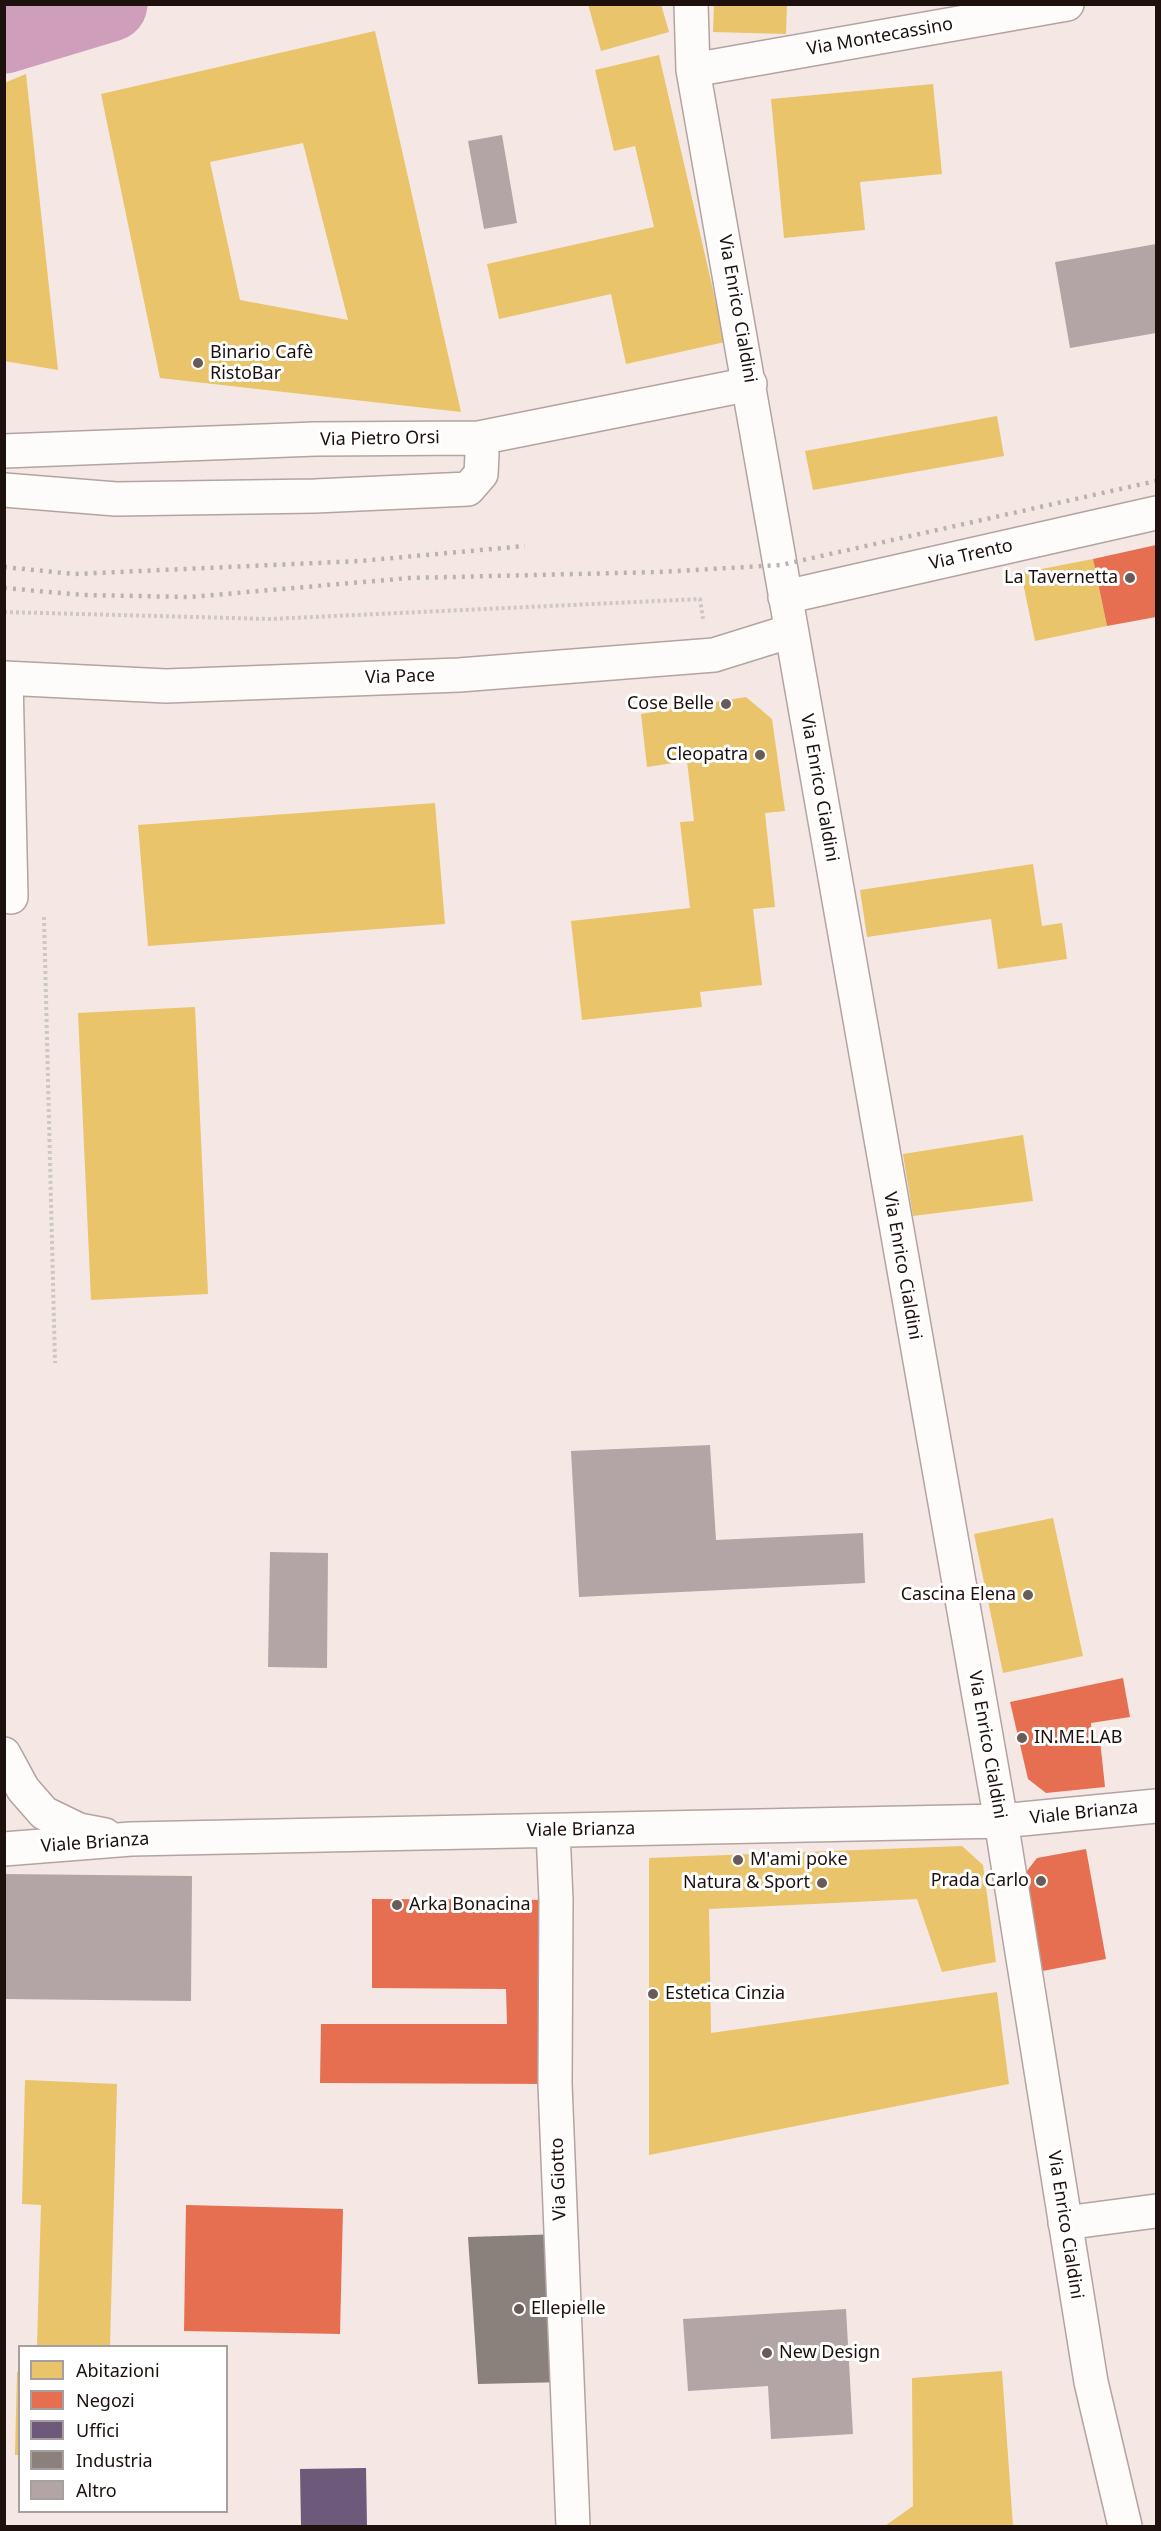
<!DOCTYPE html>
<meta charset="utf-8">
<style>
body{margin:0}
#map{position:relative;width:1161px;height:2531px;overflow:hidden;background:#f5e7e4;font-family:"Noto Sans",sans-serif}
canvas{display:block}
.frame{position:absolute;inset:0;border:6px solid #1e100d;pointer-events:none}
.legend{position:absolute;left:18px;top:2345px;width:210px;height:168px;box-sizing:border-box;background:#fff;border:2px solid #a59f9e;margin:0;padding:8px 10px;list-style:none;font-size:18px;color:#1e100d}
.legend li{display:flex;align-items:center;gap:12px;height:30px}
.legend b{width:30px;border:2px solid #a59f9e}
</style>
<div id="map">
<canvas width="1161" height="2531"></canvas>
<div class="frame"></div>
<ul class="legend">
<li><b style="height:16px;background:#e9c46a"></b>Abitazioni</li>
<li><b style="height:16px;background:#e76f51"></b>Negozi</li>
<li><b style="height:16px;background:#6d597a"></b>Uffici</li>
<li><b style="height:16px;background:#8a817c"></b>Industria</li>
<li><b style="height:16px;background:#b3a5a5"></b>Altro</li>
</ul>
</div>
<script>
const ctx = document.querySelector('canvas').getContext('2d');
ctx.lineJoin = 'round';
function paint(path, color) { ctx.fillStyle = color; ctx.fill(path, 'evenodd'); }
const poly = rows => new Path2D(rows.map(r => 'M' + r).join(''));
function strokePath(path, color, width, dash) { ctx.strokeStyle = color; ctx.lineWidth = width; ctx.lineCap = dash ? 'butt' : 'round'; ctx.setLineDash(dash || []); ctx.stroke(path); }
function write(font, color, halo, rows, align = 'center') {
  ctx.font = font + ' "Noto Sans",sans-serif'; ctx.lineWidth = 6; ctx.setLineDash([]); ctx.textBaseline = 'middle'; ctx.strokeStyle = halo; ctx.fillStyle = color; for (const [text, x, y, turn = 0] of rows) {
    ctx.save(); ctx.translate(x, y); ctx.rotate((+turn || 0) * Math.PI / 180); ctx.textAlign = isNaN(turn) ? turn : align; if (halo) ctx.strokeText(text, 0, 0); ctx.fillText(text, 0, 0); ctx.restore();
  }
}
paint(poly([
 [588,4,661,4,669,32,601,51],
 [714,4,787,4,786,34,713,32],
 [375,31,461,412,160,378,101,94],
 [303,143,348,320,240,300,210,162],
 [659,55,725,342,626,364,611,294,499,319,487,264,654,227,635,146,614,151,595,70],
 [26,74,58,370,4,361,4,83],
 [933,84,942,174,860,182,865,230,784,238,771,99],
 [997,416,1004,456,813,490,805,451],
 [1093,559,1107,626,1035,641,1021,573],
 [746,697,772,719,785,811,765,813,775,907,753,909,762,985,700,992,702,1007,582,1020,571,921,690,908,680,822,694,821,687,761,647,767,641,714],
 [435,803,445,924,148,946,138,825],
 [1033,864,1042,926,1062,923,1067,959,998,969,991,919,867,937,860,890],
 [195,1007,208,1294,91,1300,78,1013],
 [1023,1135,1033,1201,913,1216,903,1154],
 [1053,1518,1083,1656,1003,1673,974,1534],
 [962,1846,983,1865,996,1962,942,1972,917,1899,709,1909,711,2033,997,1992,1009,2084,649,2155,649,1858],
 [25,2080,117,2084,110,2346,37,2346,41,2205,22,2204],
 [1002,2371,1013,2526,885,2526,913,2506,912,2378],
 [17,2372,20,2372,20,2455,15,2455]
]), '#e9c46a');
paint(poly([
 [1156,545,1156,617,1107,626,1093,559],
 [1123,1678,1130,1717,1091,1723,1092,1742,1100,1740,1105,1787,1046,1793,1028,1779,1010,1702],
 [1086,1849,1106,1959,1037,1972,1019,1881,1037,1858],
 [372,1899,556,1900,555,2084,320,2083,321,2024,507,2024,506,1989,372,1988],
 [186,2205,343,2209,340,2334,184,2331]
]), '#e76f51');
paint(poly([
 [366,2468,367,2526,301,2526,300,2469]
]), '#6d597a');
paint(poly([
 [562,2234,567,2382,478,2384,468,2237]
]), '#8a817c');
strokePath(poly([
 [4,36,110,4]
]), '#ce9ebb', 75);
paint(poly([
 [502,135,517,223,484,229,468,141],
 [1156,244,1156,333,1070,348,1055,262],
 [710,1445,716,1540,863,1533,865,1583,579,1597,571,1451],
 [270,1552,328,1553,327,1668,268,1667],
 [4,1874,192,1876,191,2001,4,1999],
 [846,2309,853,2434,771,2439,768,2386,688,2391,683,2319]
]), '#b3a5a5');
const minor = poly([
 [691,4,693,70,1001,1821,1091,2382,1125,2526],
 [693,70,1067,4],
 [4,451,315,439,479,438,750,384],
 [4,490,116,499,315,496,468,489,481,474,482,454,479,438],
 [785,597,1156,513],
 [4,678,166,686,459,675,714,655,791,631],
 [6,678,11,897],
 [4,1754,23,1789,44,1813,79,1830,105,1835],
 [553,1831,556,1900,555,2084,573,2526],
 [4,1849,131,1839,1001,1821,1156,1806],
 [1065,2223,1156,2211]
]);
strokePath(minor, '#b2a4a1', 36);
strokePath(poly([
 [4,612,270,619,700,599,703,619],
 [44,917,55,1363]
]), '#cdc7c7', 4, [3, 3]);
strokePath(minor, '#fefbfb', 33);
strokePath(poly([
 [4,567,74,574,360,561,525,546],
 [4,588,83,595,190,597,409,578,659,572,781,565,1156,481]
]), '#b7b3b3', 4.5, [3, 6]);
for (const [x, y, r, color] of [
 [198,363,6,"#695b58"],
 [1130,578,6,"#695b58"],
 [726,704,6,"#695b58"],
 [760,755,6,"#695b58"],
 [1028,1595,6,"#695b58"],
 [1022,1738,6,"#695b58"],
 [738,1860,6,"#695b58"],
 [1041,1881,6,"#695b58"],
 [822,1883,6,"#695b58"],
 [397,1905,6,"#695b58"],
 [653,1994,6,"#695b58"],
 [519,2309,6,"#695b58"],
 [767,2353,6,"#695b58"]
]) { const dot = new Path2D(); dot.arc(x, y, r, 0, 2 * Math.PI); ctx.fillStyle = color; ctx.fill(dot); strokePath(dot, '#fff', 2); }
write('18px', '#1e100d', '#fff', [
 ["Via Montecassino",880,37,-10],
 ["Via Enrico Cialdini",737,309,80],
 ["Via Pietro Orsi",380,439,-1],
 ["Via Trento",971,555,-13],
 ["Via Pace",400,677,-2],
 ["Via Enrico Cialdini",819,788,80],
 ["Via Enrico Cialdini",902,1266,80],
 ["Via Enrico Cialdini",987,1745,80],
 ["Viale Brianza",1084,1813,-6],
 ["Viale Brianza",581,1830,-1],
 ["Viale Brianza",95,1843,-4],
 ["Via Giotto",559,2179,-92],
 ["Via Enrico Cialdini",1065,2225,81]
]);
write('18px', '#1e100d', '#fff', [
 ["Binario Cafè",210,353],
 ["RistoBar",210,374],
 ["La Tavernetta",1118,578,"right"],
 ["Cose Belle",714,704,"right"],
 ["Cleopatra",748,755,"right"],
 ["Cascina Elena",1016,1595,"right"],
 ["IN.ME.LAB",1034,1738],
 ["M'ami poke",750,1860],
 ["Prada Carlo",1029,1881,"right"],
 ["Natura & Sport",810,1883,"right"],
 ["Arka Bonacina",409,1905],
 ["Estetica Cinzia",665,1994],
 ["Ellepielle",531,2309],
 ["New Design",779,2353]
], 'left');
</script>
